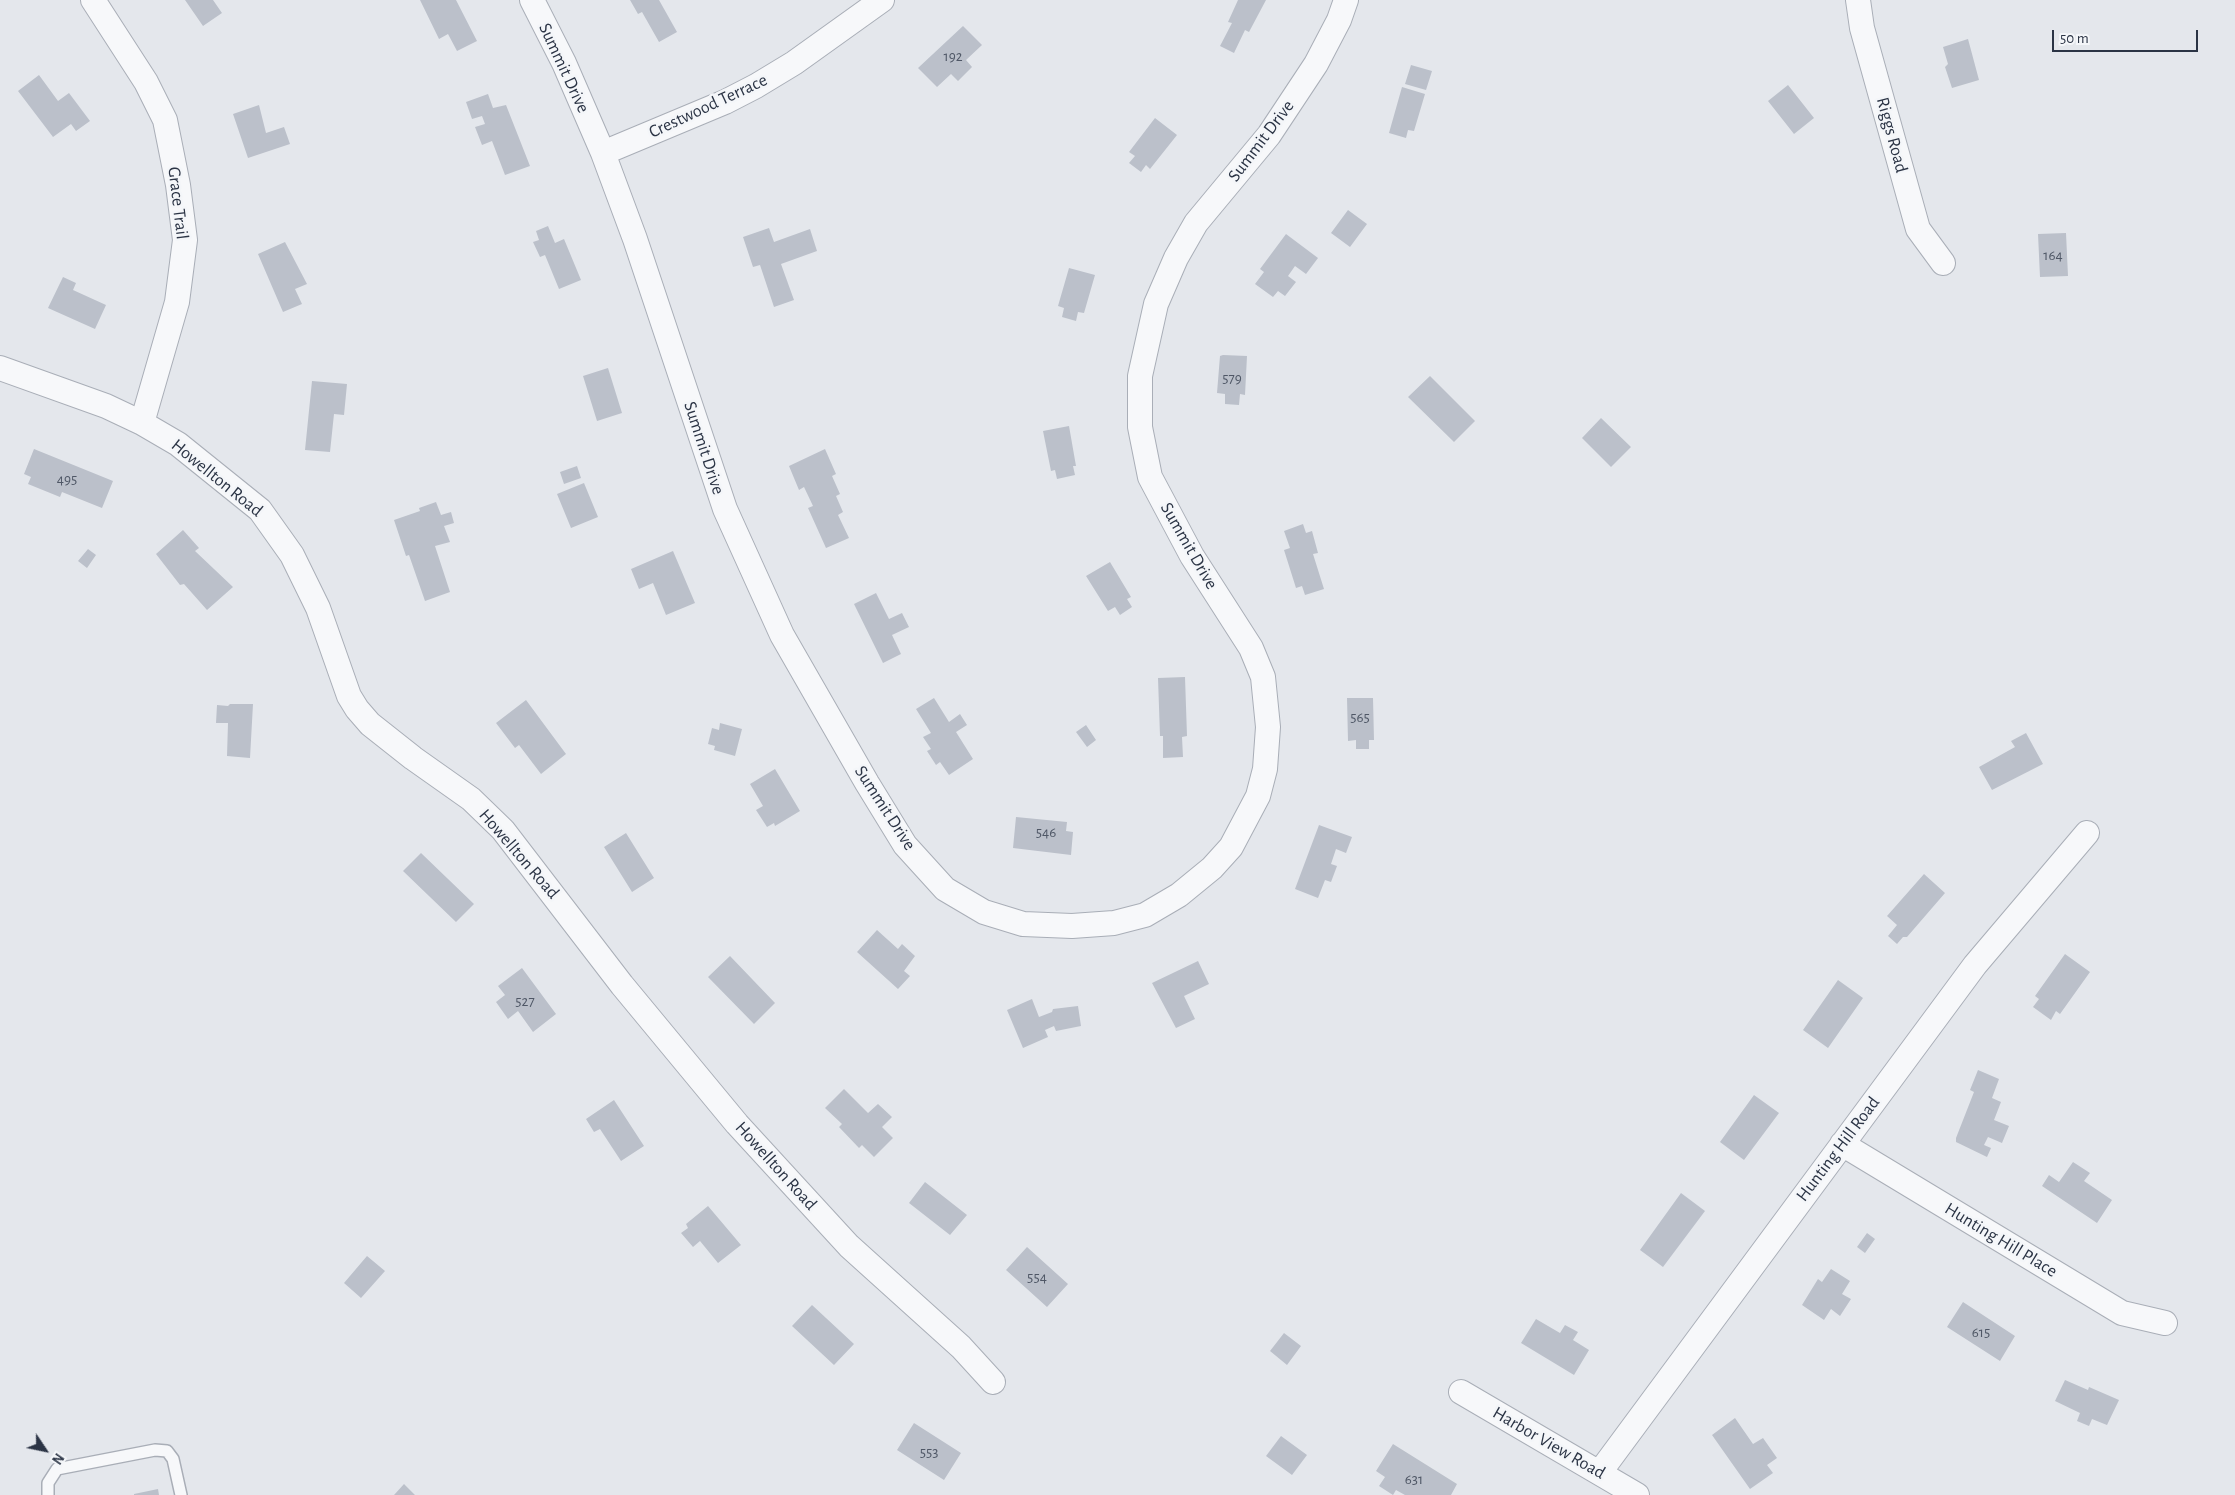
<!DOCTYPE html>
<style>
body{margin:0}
#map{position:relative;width:2235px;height:1495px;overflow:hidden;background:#e4e7ec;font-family:"Alegreya Sans",sans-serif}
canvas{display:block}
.north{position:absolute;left:20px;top:1425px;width:50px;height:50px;-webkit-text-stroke:4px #f4f6f9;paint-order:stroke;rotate:124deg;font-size:14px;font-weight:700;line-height:20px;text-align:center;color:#2b3445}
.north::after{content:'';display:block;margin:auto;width:18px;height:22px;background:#2b3445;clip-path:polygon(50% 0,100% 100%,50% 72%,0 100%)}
.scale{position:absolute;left:2052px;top:30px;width:146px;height:22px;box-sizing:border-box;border:2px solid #2b3445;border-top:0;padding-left:6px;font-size:15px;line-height:18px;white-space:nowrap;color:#2b3445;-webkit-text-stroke:4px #f4f6f9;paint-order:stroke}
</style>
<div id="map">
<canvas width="2235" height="1495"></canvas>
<div class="north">N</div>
<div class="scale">50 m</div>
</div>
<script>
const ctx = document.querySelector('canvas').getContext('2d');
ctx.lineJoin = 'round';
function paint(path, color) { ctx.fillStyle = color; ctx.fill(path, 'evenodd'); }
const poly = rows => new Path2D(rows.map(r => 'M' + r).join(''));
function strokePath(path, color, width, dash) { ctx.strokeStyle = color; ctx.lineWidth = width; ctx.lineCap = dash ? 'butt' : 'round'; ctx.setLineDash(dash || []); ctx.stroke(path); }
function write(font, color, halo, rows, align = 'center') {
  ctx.font = font + ' "Alegreya Sans",sans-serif'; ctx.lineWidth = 5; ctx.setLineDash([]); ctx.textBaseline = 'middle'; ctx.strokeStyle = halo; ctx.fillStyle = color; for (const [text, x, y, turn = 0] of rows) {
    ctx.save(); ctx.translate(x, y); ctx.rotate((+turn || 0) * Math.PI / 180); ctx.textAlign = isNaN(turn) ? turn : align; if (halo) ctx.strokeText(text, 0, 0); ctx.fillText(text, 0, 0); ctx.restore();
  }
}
paint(poly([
 [185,0,213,0,222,13,203,26],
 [420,0,456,0,477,41,457,51,448,34,439,39],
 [630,0,659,0,677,32,659,42,642,12,638,14],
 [1238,0,1266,0,1249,32,1245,30,1234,53,1220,46,1232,23,1228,22],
 [963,26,982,45,966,60,972,67,958,81,951,74,937,87,918,68],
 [1968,39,1979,80,1952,88,1945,67,1948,64,1943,47],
 [1411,65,1432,71,1426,90,1405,84],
 [39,75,58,101,69,93,90,121,76,131,71,124,53,137,18,91],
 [1788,85,1814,118,1794,134,1768,101],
 [1402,87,1425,94,1414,131,1408,130,1406,138,1389,133],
 [488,94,493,108,506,105,530,166,505,175,492,141,482,145,475,127,485,124,482,116,472,119,466,102],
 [259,105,266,133,284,127,290,144,248,158,233,114],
 [1155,118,1177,135,1150,169,1146,165,1141,172,1129,163,1135,156,1129,152],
 [1348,210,1367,224,1350,247,1331,233],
 [548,226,555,243,564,239,581,280,559,289,545,255,540,257,533,242,539,240,536,231],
 [769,228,774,242,810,229,817,251,781,264,794,300,774,307,760,265,753,267,743,237],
 [2066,233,2068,276,2040,277,2038,234],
 [1286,234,1318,258,1306,274,1295,266,1288,276,1296,282,1285,296,1278,291,1273,297,1255,284,1264,272,1260,269],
 [285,242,307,284,295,289,302,304,283,312,258,254],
 [1069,268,1095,275,1084,313,1078,312,1076,321,1062,317,1064,308,1058,306],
 [63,277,76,283,73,290,106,305,95,329,48,308],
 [1223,355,1247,356,1245,395,1240,394,1239,405,1225,404,1225,394,1217,393,1220,356],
 [608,368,622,413,597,421,583,376],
 [1430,376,1475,421,1454,442,1408,397],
 [312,381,347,384,344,415,334,414,330,452,305,450],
 [1601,418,1631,447,1611,467,1582,438],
 [1069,426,1076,466,1073,466,1075,475,1057,479,1055,470,1051,471,1043,431],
 [34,449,113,481,102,508,62,492,60,497,28,484,31,477,24,474],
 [825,449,836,474,832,476,840,494,836,496,843,512,838,515,849,538,826,548,808,508,813,506,804,487,799,490,789,466],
 [577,466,581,478,564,484,560,472],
 [584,483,598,517,571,528,557,494],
 [436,502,441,515,451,512,454,523,444,526,450,542,435,546,450,592,425,601,409,555,406,556,394,520,420,511,419,508],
 [1303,524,1306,533,1312,531,1318,553,1313,554,1324,589,1305,595,1302,586,1296,588,1284,550,1290,548,1284,531],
 [183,530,199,548,195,551,233,587,207,610,184,584,180,585,156,554],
 [88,549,96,555,87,568,78,561],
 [673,551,695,603,666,615,653,583,639,589,631,569],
 [1110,562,1131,597,1127,599,1132,607,1120,615,1115,607,1108,611,1086,576],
 [876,593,889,619,902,613,909,627,892,635,901,654,883,663,854,604],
 [1185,677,1187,736,1182,737,1183,757,1163,758,1163,736,1160,736,1158,678],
 [934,698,949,722,960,714,967,725,956,732,973,759,949,775,940,762,936,765,927,751,931,749,923,737,931,733,916,709],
 [1347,698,1373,698,1374,740,1369,740,1369,749,1356,749,1356,740,1348,741],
 [526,700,566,754,541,774,519,745,515,748,496,723],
 [230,704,253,704,250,758,227,756,228,723,216,723,217,705,228,706],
 [720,723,742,729,735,756,714,750,715,746,708,744,712,728,719,730],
 [1086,725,1096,740,1087,747,1076,732],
 [2026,733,2043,764,1992,790,1979,767,2015,747,2011,741],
 [775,769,800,811,775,826,774,823,767,827,756,810,763,806,750,784],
 [1016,817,1067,822,1066,831,1073,832,1071,855,1013,848],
 [1319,825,1352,837,1346,853,1336,849,1331,864,1337,866,1331,882,1325,880,1318,898,1295,889],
 [626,833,654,878,632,892,604,847],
 [421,853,474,904,456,922,403,871],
 [1924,874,1945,893,1907,937,1903,937,1897,944,1888,936,1897,925,1887,916],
 [877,930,898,949,902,944,915,956,904,971,910,976,898,989,857,952],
 [2065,954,2090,972,2060,1014,2056,1011,2051,1020,2033,1007,2039,999,2035,996],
 [730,956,775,1003,754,1024,708,977],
 [1198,961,1209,984,1184,996,1195,1019,1176,1028,1152,983],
 [522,968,556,1014,533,1032,518,1011,508,1019,496,1002,505,995,498,986],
 [1838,980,1863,998,1828,1048,1803,1030],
 [1032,999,1039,1017,1052,1012,1053,1009,1078,1006,1081,1026,1056,1031,1054,1026,1045,1030,1048,1037,1023,1048,1007,1010],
 [1978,1070,1999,1079,1992,1098,2001,1102,1994,1120,2009,1126,2002,1143,1988,1137,1984,1145,1991,1148,1987,1157,1956,1142,1956,1138,1974,1092,1970,1090],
 [844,1089,868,1113,878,1104,892,1117,882,1127,893,1138,874,1157,862,1145,859,1148,839,1127,842,1124,825,1108],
 [1754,1095,1779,1113,1744,1160,1720,1142],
 [614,1100,644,1146,621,1161,600,1129,594,1132,586,1119],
 [2073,1162,2090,1173,2084,1181,2112,1200,2097,1223,2042,1186,2049,1175,2059,1182],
 [925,1182,967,1215,950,1235,909,1203],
 [1681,1193,1705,1211,1663,1267,1640,1250],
 [708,1206,741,1245,718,1263,700,1241,693,1247,681,1233,688,1228,686,1224],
 [1867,1233,1875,1239,1865,1253,1857,1247],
 [1027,1247,1068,1284,1047,1307,1006,1270],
 [367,1256,385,1271,361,1298,344,1283],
 [1831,1269,1850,1281,1842,1294,1851,1299,1840,1316,1831,1309,1824,1320,1802,1305,1818,1279,1822,1282],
 [1963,1302,2015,1336,2000,1361,1947,1327],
 [812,1305,854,1344,834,1365,792,1326],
 [1536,1319,1560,1333,1565,1325,1578,1332,1573,1340,1589,1350,1574,1375,1521,1343],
 [1284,1333,1301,1346,1287,1365,1270,1351],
 [2065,1380,2088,1390,2089,1387,2119,1400,2107,1425,2092,1419,2089,1426,2077,1421,2080,1413,2055,1401],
 [1735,1418,1753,1444,1763,1438,1777,1458,1767,1465,1773,1473,1750,1489,1712,1435],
 [914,1423,961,1453,944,1480,897,1450],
 [1281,1436,1307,1455,1292,1475,1266,1456],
 [1393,1444,1457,1484,1451,1495,1405,1495,1396,1490,1393,1495,1379,1486,1385,1477,1376,1471],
 [404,1484,415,1495,394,1495],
 [158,1489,159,1495,134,1495,134,1494]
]), '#bbc0ca');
const service = poly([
 [48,1495,48,1483,57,1469,155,1450,167,1451,173,1459,181,1495]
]);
const minor = poly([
 [93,0,146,82,165,120,178,185,185,240,177,302,142,423],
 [532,0,564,63,603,153,635,239,725,509,782,635,867,783,905,845,945,889,984,912,1023,924,1072,926,1114,923,1145,915,1179,895,1212,868,1231,847,1258,796,1265,769,1268,727,1263,677,1251,648,1192,556,1150,477,1140,427,1140,376,1156,304,1176,258,1196,223,1269,135,1316,64,1339,20,1346,0],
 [1858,0,1862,28,1918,229,1943,263],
 [603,153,725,102,756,86,794,63,882,0],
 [0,368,106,406,142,423,178,444,260,510,292,555,318,608,349,696,357,709,370,724,413,758,471,799,503,830,622,985,737,1124,849,1246,961,1347,993,1382],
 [1842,1144,2122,1313,2165,1323],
 [1461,1392,1637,1495],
 [1600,1472,1975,965,2087,833]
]);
strokePath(service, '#a9aeb7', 14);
strokePath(minor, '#a9aeb7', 26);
strokePath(service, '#f7f8fa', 11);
strokePath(minor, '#f7f8fa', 24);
write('15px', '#4f5766', null, [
 ["192",953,56],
 ["164",2053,255],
 ["579",1232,378],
 ["495",67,479],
 ["565",1360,717],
 ["546",1046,832],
 ["527",525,1001],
 ["554",1037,1277],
 ["615",1981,1332],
 ["553",929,1452],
 ["631",1414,1479]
]);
write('18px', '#2b3445', '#f4f6f9', [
 ["Summit Drive",564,68,65],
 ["Crestwood Terrace",708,106,-25],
 ["Riggs Road",1892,135,75],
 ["Summit Drive",1261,141,-53],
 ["Grace Trail",178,203,83],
 ["Summit Drive",704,448,72],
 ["Howellton Road",217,478,39],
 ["Summit Drive",1189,546,60],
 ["Summit Drive",885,808,57],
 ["Howellton Road",519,854,49],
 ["Hunting Hill Road",1838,1149,-53],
 ["Howellton Road",776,1166,48],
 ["Hunting Hill Place",2001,1240,31],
 ["Harbor View Road",1549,1443,30]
]);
</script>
